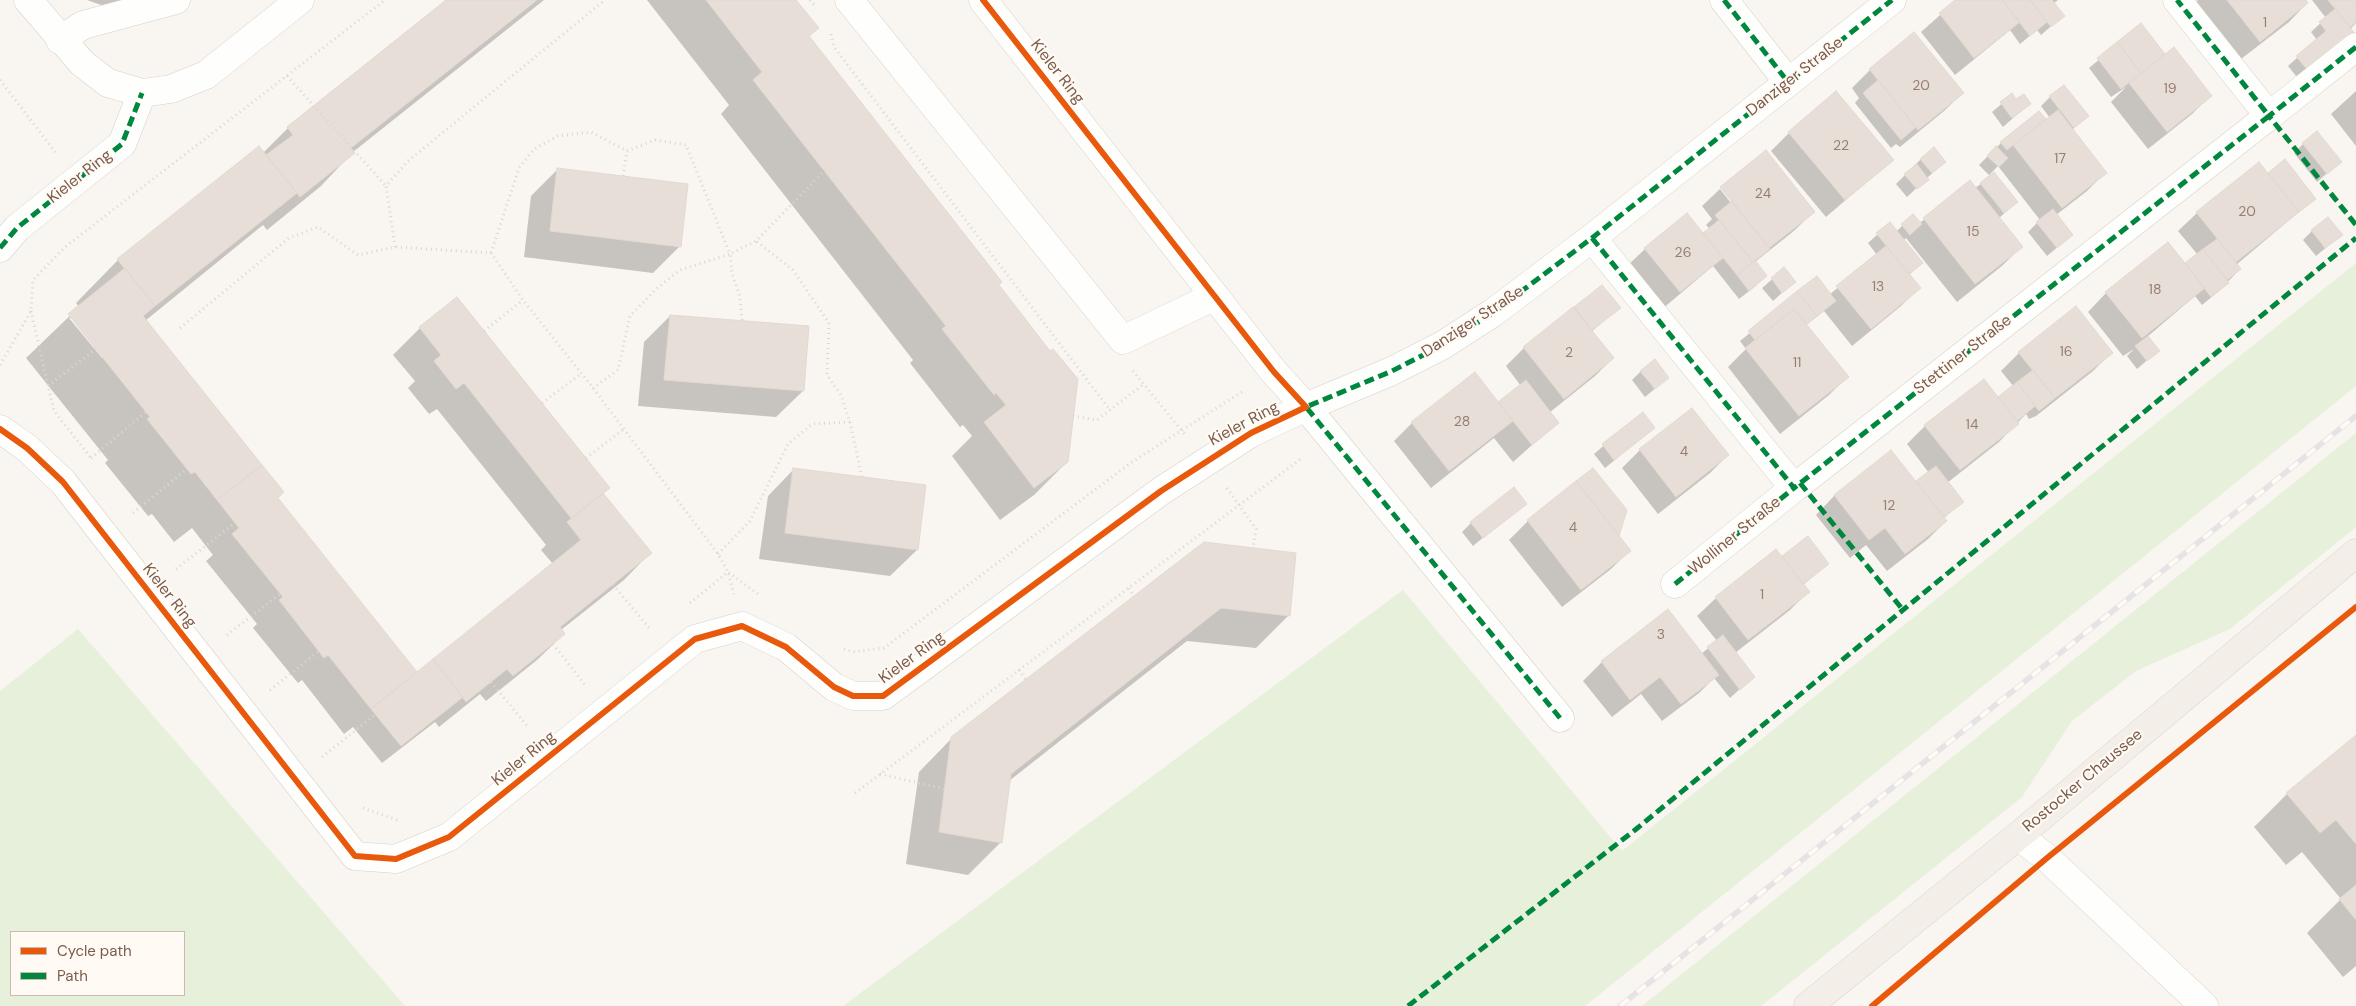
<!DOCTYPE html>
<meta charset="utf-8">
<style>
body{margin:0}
#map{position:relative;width:2356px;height:1006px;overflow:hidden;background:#f9f5f0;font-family:"DM Sans",sans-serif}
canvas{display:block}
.legend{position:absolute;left:10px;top:931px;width:175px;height:65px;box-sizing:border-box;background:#fffaf3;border:1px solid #cabbb1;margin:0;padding:6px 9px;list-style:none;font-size:15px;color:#7a5c4d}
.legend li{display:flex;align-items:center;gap:10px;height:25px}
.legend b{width:25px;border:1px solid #cabbb1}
</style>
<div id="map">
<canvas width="2356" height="1006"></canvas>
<ul class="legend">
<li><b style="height:6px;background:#e8590c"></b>Cycle path</li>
<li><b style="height:6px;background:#00873e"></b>Path</li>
</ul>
</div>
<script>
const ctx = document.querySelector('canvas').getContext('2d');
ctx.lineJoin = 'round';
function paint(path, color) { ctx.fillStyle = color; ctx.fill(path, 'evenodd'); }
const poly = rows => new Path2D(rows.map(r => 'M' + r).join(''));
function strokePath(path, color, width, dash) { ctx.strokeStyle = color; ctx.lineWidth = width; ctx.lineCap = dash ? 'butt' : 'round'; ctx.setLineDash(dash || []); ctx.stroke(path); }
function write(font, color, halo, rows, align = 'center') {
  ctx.font = font + ' "DM Sans",sans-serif'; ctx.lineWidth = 4.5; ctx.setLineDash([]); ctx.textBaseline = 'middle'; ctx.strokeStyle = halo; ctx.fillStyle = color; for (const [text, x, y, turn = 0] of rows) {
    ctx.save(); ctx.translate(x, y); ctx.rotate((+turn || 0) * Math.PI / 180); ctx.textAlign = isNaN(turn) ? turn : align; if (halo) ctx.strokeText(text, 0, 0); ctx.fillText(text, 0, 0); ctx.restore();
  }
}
paint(poly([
 [2356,263,2356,386,1585,1006,843,1006,1403,590,1622,851],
 [2356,433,2356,527,2230,629,2136,671,2072,721,2022,797,1761,1006,1642,1006],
 [78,629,405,1006,0,1006,0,691],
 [11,932,184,932,184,995,11,995]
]), '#e7f0db');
paint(poly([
 [87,0,133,0,121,12],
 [449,0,544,0,353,152,321,186,267,230,263,225,145,321,410,679,553,564,541,550,546,545,437,409,429,414,408,388,415,381,393,355,420,328,456,299,602,494,650,553,624,580,561,630,564,634,537,660,486,701,480,694,439,727,435,722,382,763,353,727,344,734,302,680,298,683,253,628,257,624,206,561,213,555,192,528,174,542,152,514,148,516,105,463,108,460,26,358,79,307,76,303,118,260,263,153,288,128],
 [69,318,73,318,104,357,102,358],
 [647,0,795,0,817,28,808,37,997,285,1067,462,1034,495,1000,520,952,456,972,436,963,425,960,427,910,363,913,360,721,114,729,105],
 [1957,0,2058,0,2053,4,2063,16,2041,35,2037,30,2020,44,2010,30,1955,75,1921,32],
 [2198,0,2304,0,2307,3,2289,22,2241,59,2196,2],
 [2312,0,2356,0,2356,23,2300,81,2288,66,2317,40,2311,32,2326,18],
 [2141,25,2165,56,2210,96,2192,114,2148,149,2111,102,2126,87,2111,97,2089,68],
 [1914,34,1963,93,1944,111,1900,147,1896,144,1891,148,1855,103,1859,98,1852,88,1870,70],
 [2356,91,2356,146,2331,114],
 [2012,95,2016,101,2029,104,2003,127,1992,112],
 [2050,97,2087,116,2072,130,2105,173,2087,191,2056,215,2072,235,2047,256,2028,232,2040,220,1998,166,1989,175,1979,165,2001,143,2039,112,2046,121,2050,118,2041,106],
 [1789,133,1892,160,1826,217,1771,151],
 [2303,144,2340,162,2317,182,2294,153],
 [1921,159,1944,162,1907,197,1896,184],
 [2285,161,2314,199,2236,265,2240,269,2219,291,2202,305,2195,296,2147,337,2158,351,2137,369,2127,356,2134,349,2123,356,2088,312,2106,293,2185,265,2198,255,2178,231,2197,213,2259,163,2268,174],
 [558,169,680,246,653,273,524,257,531,196],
 [1981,184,2017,202,1999,218,2021,247,2003,265,1957,302,1906,238,1903,241,1921,263,1909,275,1919,288,1901,306,1852,346,1824,311,1806,325,1847,377,1829,395,1780,434,1728,367,1746,349,1740,341,1817,278,1829,295,1877,255,1868,243,1889,224,1896,232,1913,215,1919,223],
 [1720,189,1731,203,1813,212,1795,230,1755,262,1757,285,1739,299,1713,266,1661,310,1626,267,1645,249,1703,235,1710,229,1706,225,1712,219,1702,206],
 [2312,231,2341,235,2316,256,2303,240],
 [1784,269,1794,282,1773,301,1762,288],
 [1601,287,1619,308,1591,332,1613,358,1595,376,1549,413,1557,423,1513,462,1494,438,1431,488,1394,441,1412,423,1498,404,1521,386,1506,366,1524,348],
 [670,316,803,391,776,417,638,406,644,342],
 [2019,353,2111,353,2093,371,2036,416,2029,419,2026,414,1999,442,1947,483,1962,502,1944,518,1946,521,1928,539,1887,571,1866,545,1850,558,1816,515,1834,496,1891,451,1916,483,1929,473,1907,444,1925,426,1998,399,2014,387,2001,371],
 [1641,371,1668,378,1645,397,1632,380],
 [1642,413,1654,428,1605,468,1594,454],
 [1640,450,1728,455,1710,473,1658,514,1622,468],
 [794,469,917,550,890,576,759,559,768,496],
 [1593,470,1618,536,1629,551,1611,569,1562,607,1509,540,1528,521],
 [1525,503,1473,546,1462,532,1471,523],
 [1808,538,1828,564,1803,585,1808,592,1790,610,1735,653,1753,677,1730,698,1714,678,1699,693,1662,721,1641,694,1612,717,1583,681,1602,662,1668,611,1701,654,1717,641,1697,616,1716,598,1776,551,1782,558],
 [1204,543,1289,615,1256,648,1187,641,1009,781,1001,842,968,875,906,864,919,772,952,738],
 [2356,737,2356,966,2343,977,2307,933,2341,899,2302,852,2286,865,2254,827,2287,794]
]), '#0003');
const building = poly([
 [446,0,537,0,351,148,355,153,300,197,266,155,293,135,287,127,446,0],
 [706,0,796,0,819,28,809,36,1002,282,999,285,1003,290,1050,351,1053,349,1078,379,1068,462,1034,488,984,422,1006,405,996,393,994,395,942,329,946,326,753,80,762,72,706,0],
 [1955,0,2002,0,2020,22,1974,58,1939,13,1955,0],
 [2002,0,2030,0,2047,22,2030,36,2002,0],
 [2030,0,2052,0,2065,16,2051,27,2030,0],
 [2227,0,2306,0,2308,3,2260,42,2227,0],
 [2328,0,2356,0,2356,22,2350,27,2328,0],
 [2335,9,2356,35,2310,73,2296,56,2326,31,2319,22,2335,9],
 [2141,23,2165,54,2141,73,2117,42,2141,23],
 [1914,32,1964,93,1918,130,1869,69,1914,32],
 [2117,42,2141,73,2121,89,2097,58,2117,42],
 [2174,47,2212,96,2167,132,2129,83,2174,47],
 [1878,80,1916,127,1901,140,1863,93,1878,80],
 [2064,85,2089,116,2074,128,2049,96,2064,85],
 [1836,91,1894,160,1845,200,1788,132,1836,91],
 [2012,93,2016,99,2024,94,2031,104,2012,118,2000,102,2012,93],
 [2058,110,2107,173,2062,208,2013,145,2058,110],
 [2039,111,2046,119,2007,150,2000,142,2039,111],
 [2317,131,2342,162,2327,174,2302,143,2317,131],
 [259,146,297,193,155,306,117,259,259,146],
 [1996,146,2008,158,1999,167,1987,156,1996,146],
 [1934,147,1946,162,1932,173,1920,159,1934,147],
 [1766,150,1815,212,1769,248,1720,187,1766,150],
 [2285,159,2316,199,2299,212,2268,173,2285,159],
 [2259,162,2299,212,2236,262,2196,212,2259,162],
 [1917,164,1929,180,1917,189,1904,174,1917,164],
 [557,168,688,184,681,247,550,231,557,168],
 [1994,172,2018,202,2004,213,1980,183,1994,172],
 [1970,180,2023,247,1975,284,1923,218,1970,180],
 [1732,201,1770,249,1753,262,1715,215,1732,201],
 [2053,209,2073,235,2057,248,2036,222,2053,209],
 [1687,213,1723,258,1680,292,1644,248,1687,213],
 [1913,214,1922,224,1910,235,1901,224,1913,214],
 [2328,217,2343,235,2325,248,2311,230,2328,217],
 [1719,220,1753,262,1737,275,1703,233,1719,220],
 [1890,222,1923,263,1909,274,1876,233,1890,222],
 [2217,239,2241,269,2227,280,2203,249,2217,239],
 [2168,242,2205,288,2142,338,2105,292,2168,242],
 [1886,246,1921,288,1871,329,1836,286,1886,246],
 [2203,249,2229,283,2211,297,2185,263,2203,249],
 [1755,260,1767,276,1749,291,1737,275,1755,260],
 [1784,267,1796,282,1782,293,1771,278,1784,267],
 [125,268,155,306,143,316,262,465,217,500,195,472,191,474,147,419,150,417,68,314,125,268],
 [1817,276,1836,301,1817,316,1797,291,1817,276],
 [1602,285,1621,308,1592,330,1574,307,1602,285],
 [1797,291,1817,316,1807,324,1794,309,1755,340,1748,331,1797,291],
 [457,297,610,488,571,518,464,383,456,389,434,361,441,355,419,327,457,297],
 [2076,306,2113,353,2055,398,2018,352,2076,306],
 [1573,307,1614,358,1564,399,1523,347,1573,307],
 [1794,309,1849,377,1799,416,1745,348,1794,309],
 [670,315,809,326,804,391,664,380,670,315],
 [2148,336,2160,351,2147,361,2135,346,2148,336],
 [1655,359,1669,378,1655,389,1640,371,1655,359],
 [2033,370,2055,398,2039,411,2017,382,2033,370],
 [1475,372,1513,421,1449,471,1411,422,1475,372],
 [1984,379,2019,424,1960,470,1924,425,1984,379],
 [1526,380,1559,423,1532,445,1498,402,1526,380],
 [2017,382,2035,406,2017,421,1998,397,2017,382],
 [1692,408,1729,455,1676,497,1639,449,1692,408],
 [1643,412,1655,428,1614,460,1602,444,1643,412],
 [1891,450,1947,521,1905,554,1885,528,1869,540,1834,495,1891,450],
 [262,465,284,492,278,498,417,672,371,709,328,655,324,658,279,600,283,597,232,534,239,528,217,500,262,465],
 [1936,466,1964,502,1944,517,1916,481,1936,466],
 [793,468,926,485,918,550,785,533,793,468],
 [1593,468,1627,510,1619,536,1576,481,1593,468],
 [1576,481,1631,551,1581,590,1527,520,1576,481],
 [1514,487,1527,504,1483,538,1470,522,1514,487],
 [603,493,652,553,560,627,565,634,513,676,507,669,466,702,433,659,581,540,567,522,603,493],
 [1808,536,1829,564,1803,584,1782,556,1808,536],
 [1204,542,1296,553,1290,616,1221,608,1011,774,1002,843,939,832,951,737,1204,542],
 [1776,549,1810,592,1748,640,1715,597,1776,549],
 [1668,609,1719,675,1681,704,1660,677,1630,700,1601,661,1668,609],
 [1723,635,1755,677,1740,690,1707,647,1723,635],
 [433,659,463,697,401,746,371,709,433,659],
 [2356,735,2356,844,2336,820,2320,833,2286,793,2356,735],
 [2356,885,2356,920,2339,899,2356,885]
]);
paint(building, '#e6ded7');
strokePath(building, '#e2d8d2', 1);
const minor = poly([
 [28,0,82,63,108,83,142,93,171,89,206,75,300,0],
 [849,0,1123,340,1215,296],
 [1724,0,1788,82],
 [60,40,83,25,176,0],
 [2269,116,2356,47],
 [1592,238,1794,488,2269,116,2177,0],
 [0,248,17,228,122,144,142,93],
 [0,429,27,448,63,482,355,856,396,859,449,837,695,639,742,626,786,647,834,687,853,696,883,696,1161,491,1251,433,1306,407,1274,372,983,0],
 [1675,584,1794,488],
 [1560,718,1306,407,1392,371,1443,345,1494,312,1592,238,1892,0],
 [2018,836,2047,858,2204,1006]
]);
const major = poly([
 [1808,1006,2018,836,2356,553]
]);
strokePath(minor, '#d7d1cb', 29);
strokePath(major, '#dad1cc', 29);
strokePath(poly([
 [810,0,816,7],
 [831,34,834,47,1110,410],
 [287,76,386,186],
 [0,80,56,153],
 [623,176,627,151],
 [395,247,386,186,408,161,605,0],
 [491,253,519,168,534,149,558,136,591,132,627,151,655,140,686,145,730,254,680,270,656,289,630,316,618,370,593,388],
 [31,311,54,411,91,458],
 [742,320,740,296,732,274,730,254,756,241,826,169],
 [180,328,289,238,318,227,358,255,395,247,491,253,523,300,593,388,718,554,728,572,734,594],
 [484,331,523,300],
 [0,365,31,311,33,280,65,247,385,0],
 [1133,371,1186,436],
 [48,386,96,349],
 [542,403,582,373],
 [1073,416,1097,420,1144,384],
 [850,422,862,477],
 [91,458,146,412],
 [586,458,624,429],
 [1227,488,1256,529,1253,548],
 [133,513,187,469],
 [718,554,750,521,788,444,812,424,850,422,841,395,827,375,829,323,793,270,756,241],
 [176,569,235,523],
 [613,585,651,630],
 [1129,588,1134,596],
 [690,603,728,572,758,594],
 [227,635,280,594],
 [553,644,585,685],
 [844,649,853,652,884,648,1132,462,1245,390],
 [1019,670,1026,680],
 [491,682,529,728],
 [270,690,319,651],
 [322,757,376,714],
 [880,774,945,789],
 [855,793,1302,458],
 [363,808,397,820]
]), '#dcd5d0', 3, [1, 4]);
strokePath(minor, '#fefefd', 28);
strokePath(major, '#f3eee8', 28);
const rail = poly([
 [1620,1006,2356,416]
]);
strokePath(rail, '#e6e3e7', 5.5);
strokePath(rail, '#fffaf3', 4, [11]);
strokePath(poly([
 [1724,0,1788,82],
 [2356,47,2269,116,2356,225],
 [1592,238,1794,488,2269,116,2177,0],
 [0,248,17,228,122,144,142,93],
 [1800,483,1903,610],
 [1675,584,1794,488],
 [1560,718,1306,407,1392,371,1443,345,1494,312,1592,238,1892,0],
 [1408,1006,1635,830,2356,238]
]), '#00873e', 5, [10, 5]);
strokePath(poly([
 [0,429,27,448,63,482,355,856,396,859,449,837,695,639,742,626,786,647,834,687,853,696,883,696,1161,491,1251,433,1306,407,1274,372,983,0],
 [1872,1006,2047,858,2356,607]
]), '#e8590c', 6);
write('14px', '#977e72', null, [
 ["1",2265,23],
 ["20",1921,86],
 ["19",2170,89],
 ["22",1841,146],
 ["17",2060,159],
 ["24",1763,194],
 ["20",2247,212],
 ["15",1973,232],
 ["26",1683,253],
 ["13",1878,287],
 ["18",2155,290],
 ["16",2066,352],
 ["2",1569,353],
 ["11",1797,363],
 ["28",1462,422],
 ["14",1972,425],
 ["4",1684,452],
 ["12",1889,506],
 ["4",1573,528],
 ["1",1762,595],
 ["3",1661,635]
]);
write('16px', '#7a5c4d', '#fffaf3', [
 ["Kieler Ring",1057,72,52],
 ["Danziger Straße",1795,77,-38],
 ["Kieler Ring",80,177,-38],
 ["Danziger Straße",1473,322,-33],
 ["Stettiner Straße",1963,355,-38],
 ["Kieler Ring",1244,424,-28],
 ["Wolliner Straße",1735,536,-39],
 ["Kieler Ring",169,596,52],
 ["Kieler Ring",912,658,-36],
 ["Kieler Ring",524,759,-39],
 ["Rostocker Chaussee",2083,781,-40]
]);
</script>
